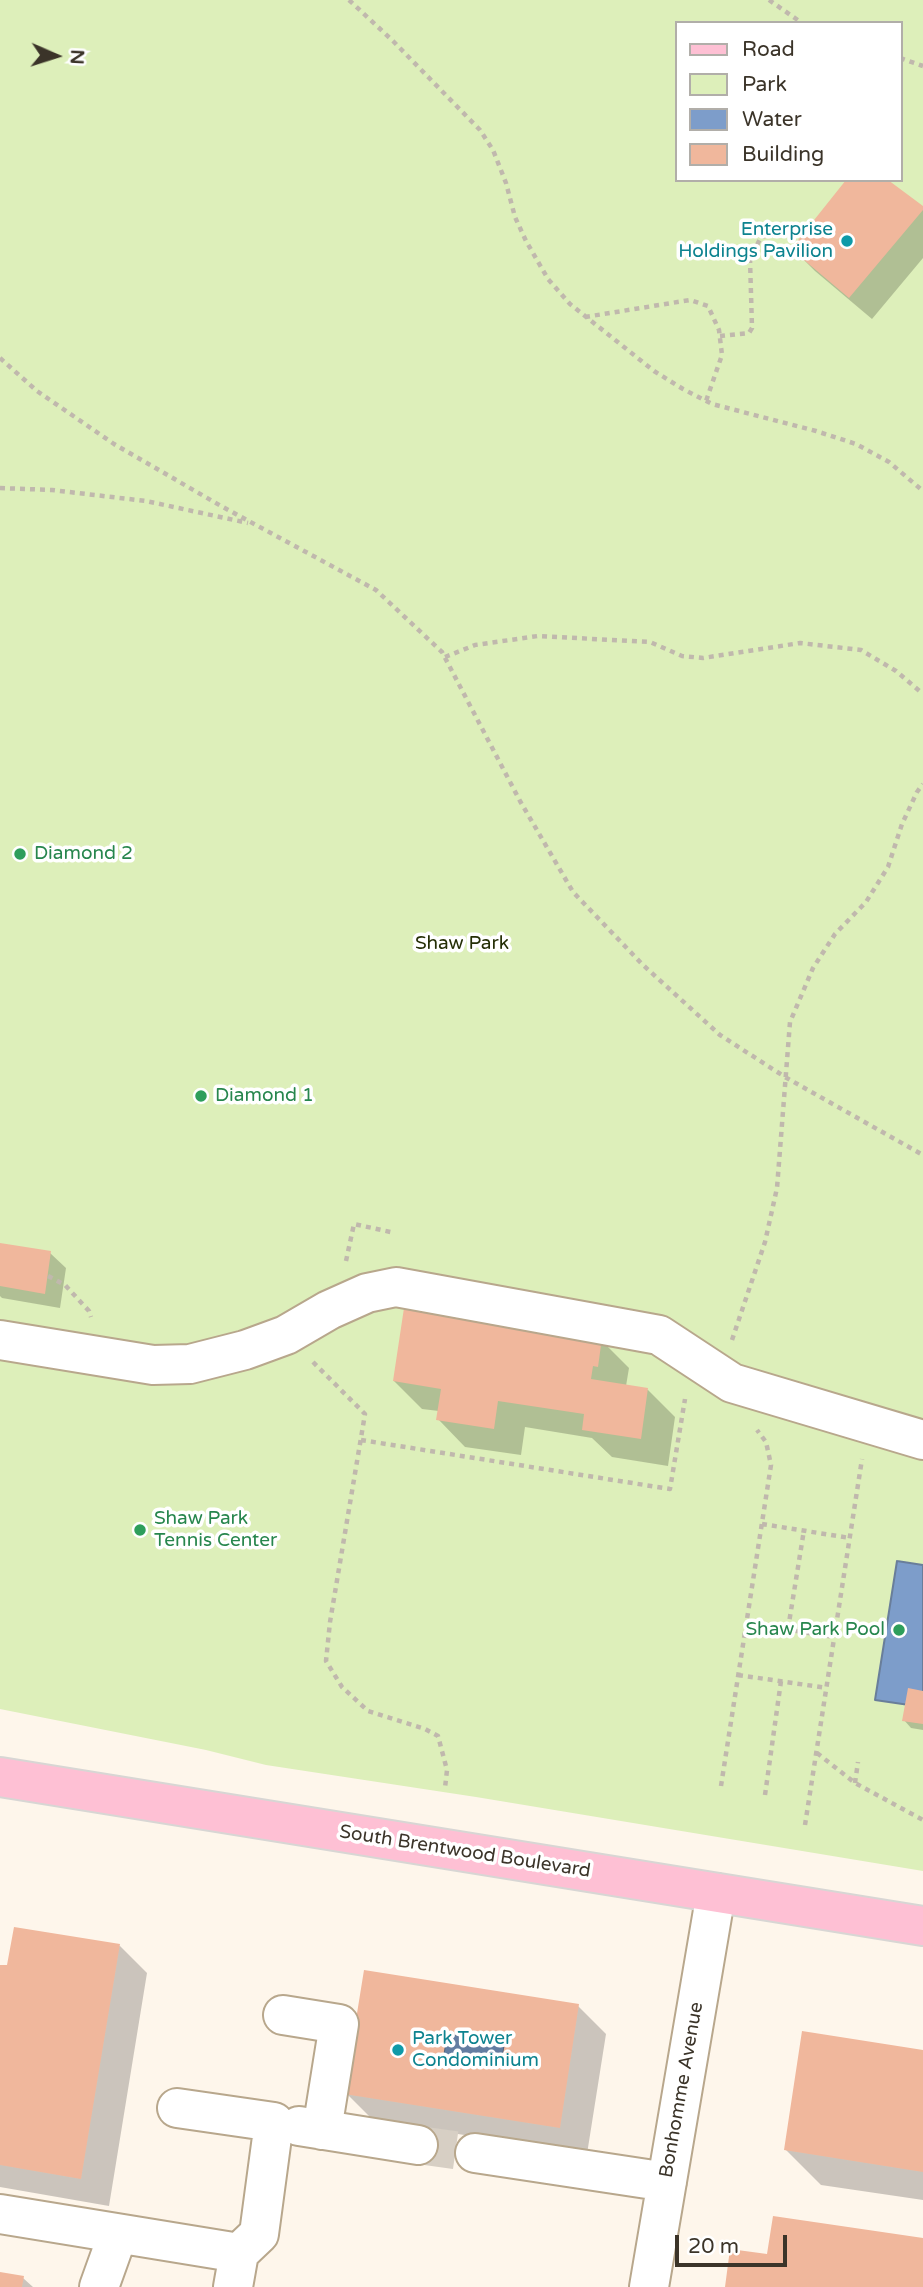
<!DOCTYPE html>
<style>
body{margin:0}
#map{position:relative;width:923px;height:2287px;overflow:hidden;background:#fef6eb;font-family:"Varela Round",sans-serif}
canvas{display:block}
.legend{position:absolute;left:675px;top:21px;width:228px;height:161px;box-sizing:border-box;background:#fff;border:2px solid #b1aea9;margin:0;padding:9px 12px;list-style:none;font-size:21px;color:#3b3429}
.legend li{display:flex;align-items:center;gap:14px;height:35px}
.legend b{width:35px;border:2px solid #b1aea9}
.north{position:absolute;left:21px;top:21px;width:70px;height:70px;-webkit-text-stroke:5px #fff;paint-order:stroke;rotate:93deg;font-size:19px;font-weight:700;line-height:28px;text-align:center;color:#3b3429}
.north::after{content:'';display:block;margin:auto;width:24px;height:32px;background:#3b3429;clip-path:polygon(50% 0,100% 100%,50% 72%,0 100%)}
.scale{position:absolute;left:675px;top:2235px;width:112px;height:32px;box-sizing:border-box;border:4px solid #3b3429;border-top:0;padding-left:9px;font-size:21px;line-height:24px;white-space:nowrap;color:#3b3429;-webkit-text-stroke:5px #fff;paint-order:stroke}
</style>
<div id="map">
<canvas width="923" height="2287"></canvas>
<ul class="legend">
<li><b style="height:9px;background:#fec0d4"></b>Road</li>
<li><b style="height:19px;background:#ddefba"></b>Park</li>
<li><b style="height:19px;background:#7d9dca"></b>Water</li>
<li><b style="height:19px;background:#f0b79c"></b>Building</li>
</ul>
<div class="north">N</div>
<div class="scale">20 m</div>
</div>
<script>
const ctx = document.querySelector('canvas').getContext('2d');
ctx.lineJoin = 'round';
function paint(path, color) { ctx.fillStyle = color; ctx.fill(path, 'evenodd'); }
const poly = rows => new Path2D(rows.map(r => 'M' + r).join(''));
function strokePath(path, color, width, dash) { ctx.strokeStyle = color; ctx.lineWidth = width; ctx.lineCap = dash ? 'butt' : 'round'; ctx.setLineDash(dash || []); ctx.stroke(path); }
function write(font, color, halo, rows, align = 'center') {
  ctx.font = font + ' "Varela Round",sans-serif'; ctx.lineWidth = 7; ctx.setLineDash([]); ctx.textBaseline = 'middle'; ctx.strokeStyle = halo; ctx.fillStyle = color; for (const [text, x, y, turn = 0] of rows) {
    ctx.save(); ctx.translate(x, y); ctx.rotate((+turn || 0) * Math.PI / 180); ctx.textAlign = isNaN(turn) ? turn : align; if (halo) ctx.strokeText(text, 0, 0); ctx.fillText(text, 0, 0); ctx.restore();
  }
}
paint(poly([
 [0,0,923,0,923,1871,476,1797,266,1765,206,1750,0,1709],
 [676,23,900,23,900,180,676,180]
]), '#ddefba');
const water = poly([
 [897,1561,923,1565,923,1707,875,1700,897,1561],
 [447,2033,505,2043,501,2067,443,2057,447,2033]
]);
paint(water, '#7d9dca');
strokePath(water, '#697e9a', 2);
paint(poly([
 [923,208,923,258,872,319,815,271,793,249],
 [0,1244,50,1253,66,1268,60,1308,2,1298,0,1296],
 [601,1340,629,1368,626,1386,648,1390,675,1417,668,1466,612,1457,592,1438,525,1427,521,1455,465,1447,438,1419,439,1411,422,1409,394,1381],
 [923,1692,923,1730,911,1728,904,1720],
 [120,1946,147,1973,109,2206,0,2187,0,1967],
 [365,1972,578,2006,606,2034,587,2154,374,2121,346,2093],
 [474,2060,503,2065,503,2069,474,2064],
 [923,2052,923,2200,821,2185,786,2150],
 [0,2274,23,2278,33,2287,0,2287]
]), '#0003');
paint(poly([
 [846,180,888,180,923,206,923,210,849,298,791,249],
 [0,1243,51,1251,45,1294,0,1286],
 [404,1308,602,1338,598,1367,593,1366,591,1379,648,1388,641,1439,582,1430,584,1414,498,1401,494,1429,436,1420,441,1389,393,1381],
 [908,1688,923,1691,923,1724,902,1721],
 [14,1927,120,1944,81,2179,0,2165,0,1965,7,1965],
 [364,1970,579,2004,560,2128,344,2094],
 [447,2033,505,2043,501,2067,443,2057],
 [802,2031,923,2050,923,2172,784,2150],
 [773,2216,923,2238,923,2287,725,2287,730,2249,767,2254],
 [0,2272,24,2276,22,2287,0,2287]
]), '#f0b79c');
strokePath(poly([
 [418,2145,475,2153]
]), '#d7cfc4', 38, [38, 19]);
const minor = poly([
 [0,1340,153,1365,190,1364,245,1350,286,1335,329,1310,367,1293,396,1287,659,1335,732,1383,923,1440],
 [283,2015,339,2024,322,2130],
 [177,2108,274,2122,259,2234,239,2253],
 [299,2126,418,2145],
 [475,2153,667,2182],
 [0,2214,239,2253,233,2287],
 [99,2287,118,2234],
 [649,2287,716,1893]
]);
const major = poly([
 [0,1777,923,1926]
]);
strokePath(minor, '#b8a78c', 42);
strokePath(major, '#d8d6d4', 42);
strokePath(poly([
 [349,0,393,41,480,130,493,150,506,183,515,217,526,241,548,279,570,304,654,371,683,389,712,404,816,431,856,444,889,462,923,491],
 [769,0,802,23],
 [900,58,923,66],
 [585,317,690,300,708,306,719,330,722,355,706,401],
 [720,336,749,333,752,328,750,259,761,237,773,234,803,233],
 [0,358,37,391,114,444,221,506,376,590,442,652,520,801,573,892,643,965,720,1035,785,1077,923,1155],
 [0,488,52,490,146,501,248,523],
 [445,657,475,645,538,636,650,642,682,656,703,658,800,643,861,650,896,671,923,694],
 [346,1261,354,1224,395,1233],
 [48,1276,65,1285,89,1311,91,1317],
 [732,1340,765,1242,777,1188,790,1022,813,968,835,934,866,902,888,867,902,824,917,792,923,784],
 [313,1362,365,1414,330,1622,326,1661,342,1687,368,1711,425,1729,438,1736,447,1770,445,1788],
 [361,1440,670,1489,685,1399],
 [762,1524,850,1538],
 [746,1623,834,1637],
 [788,1629,804,1530],
 [738,1675,827,1688],
 [817,1753,855,1783,923,1820],
 [855,1783,858,1762],
 [721,1786,771,1465,766,1442,757,1430],
 [765,1795,781,1681],
 [805,1825,862,1459]
]), '#c0b8ad', 4.5, [5, 5]);
strokePath(minor, '#fff', 38);
strokePath(major, '#fec0d4', 38);
for (const [x, y, r, color] of [
 [847,241,7,"#0f9aa8"],
 [20,854,7,"#2e9e5b"],
 [201,1096,7,"#2e9e5b"],
 [140,1530,7,"#2e9e5b"],
 [899,1630,7,"#2e9e5b"],
 [398,2050,7,"#0f9aa8"]
]) { const dot = new Path2D(); dot.arc(x, y, r, 0, 2 * Math.PI); ctx.fillStyle = color; ctx.fill(dot); strokePath(dot, '#fff', 2.5); }
write('19px', '#0d838f', '#fff', [
 ["Enterprise",833,230],
 ["Holdings Pavilion",833,252],
 ["Park Tower",412,2039,"left"],
 ["Condominium",412,2061,"left"]
], 'right');
write('19px', '#27864d', '#fff', [
 ["Diamond 2",34,854],
 ["Diamond 1",215,1096],
 ["Shaw Park",154,1519],
 ["Tennis Center",154,1541],
 ["Shaw Park Pool",885,1630,"right"]
], 'left');
write('19px', '#252f06', '#fff', [
 ["Shaw Park",462,944]
]);
write('19px', '#3b3429', '#fff', [
 ["South Brentwood Boulevard",465,1852,9],
 ["Bonhomme Avenue",682,2090,-80]
]);
</script>
